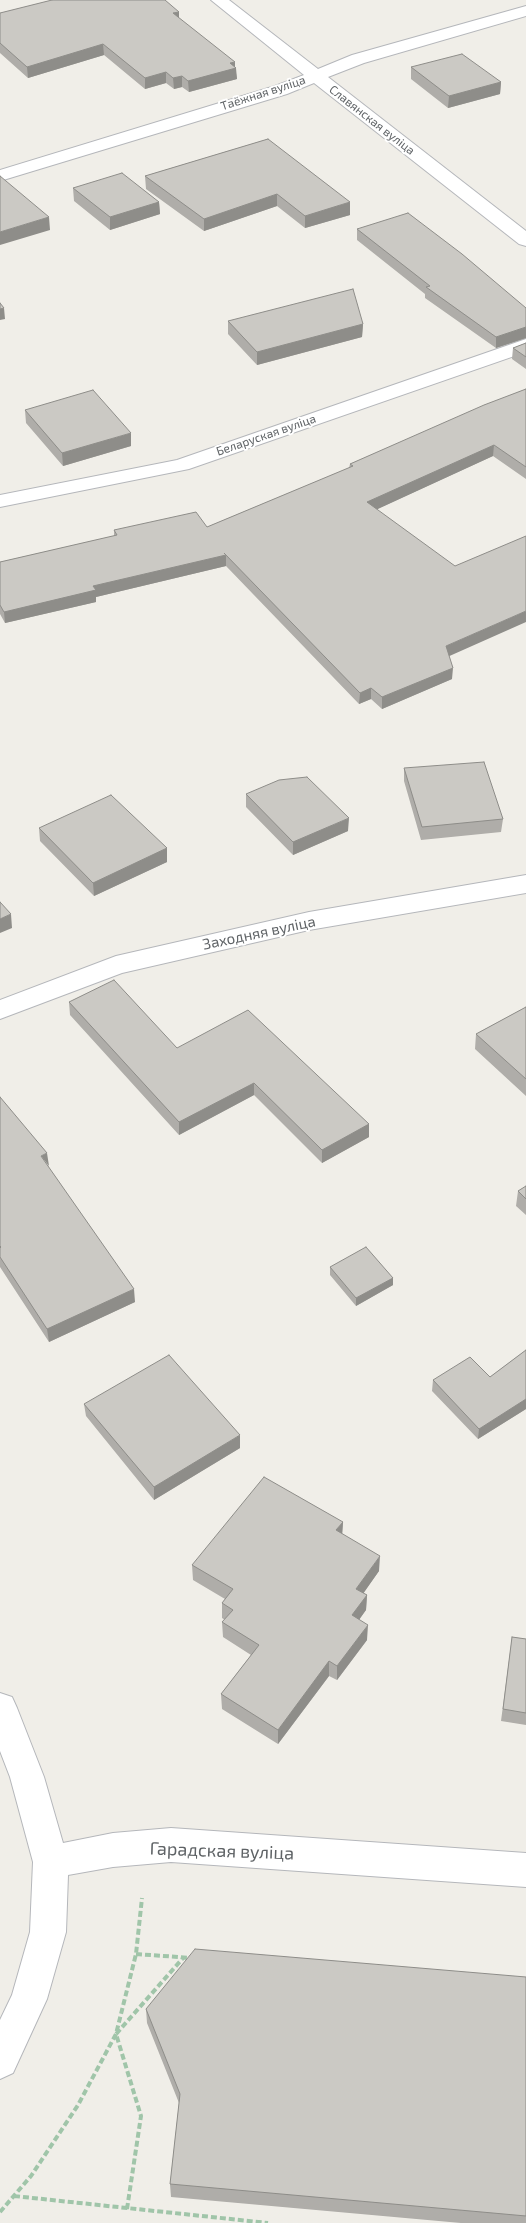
<!DOCTYPE html>
<meta charset="utf-8">
<style>
body{margin:0}
canvas{display:block;background:#f0eee8}
</style>
<canvas width="526" height="2223"></canvas>
<script>
const ctx = document.querySelector('canvas').getContext('2d');
ctx.lineJoin = 'round';
const poly = rows => new Path2D(rows.map(r => 'M' + r).join(''));
function strokePath(path, color, width, dash) { ctx.strokeStyle = color; ctx.lineWidth = width; ctx.lineCap = dash ? 'butt' : 'round'; ctx.setLineDash(dash || []); ctx.stroke(path); }
function paint(path, color) { ctx.fillStyle = color; ctx.fill(path, 'evenodd'); }
function write(font, color, halo, rows, align = 'center') {
  ctx.font = font + ' "Exo 2",sans-serif'; ctx.lineWidth = 4; ctx.setLineDash([]); ctx.textBaseline = 'middle'; ctx.strokeStyle = halo; ctx.fillStyle = color; for (const [text, x, y, turn = 0] of rows) {
    ctx.save(); ctx.translate(x, y); ctx.rotate((+turn || 0) * Math.PI / 180); ctx.textAlign = isNaN(turn) ? turn : align; if (halo) ctx.strokeText(text, 0, 0); ctx.fillText(text, 0, 0); ctx.restore();
  }
}
const minor = poly([
 [211,0,229,0,318,69,352,55,526,6,526,16,364,63,328,77,526,231,526,246,519,244,314,83,287,94,0,181,0,170,275,86,304,75,211,0],
 [526,339,526,352,189,469,0,507,0,495,177,460,526,339],
 [526,875,526,893,309,930,122,973,0,1019,0,1000,116,956,309,912,526,875],
 [0,1693,12,1697,17,1708,44,1777,63,1843,113,1833,171,1828,526,1853,526,1887,171,1862,113,1867,68,1875,66,1932,47,1999,13,2073,0,2079,0,2020,12,1995,30,1932,33,1862,10,1777,0,1751,0,1693]
]);
strokePath(minor, '#b5b7bb', 2);
strokePath(poly([
 [136,1954,192,1958],
 [14,2196,268,2223],
 [127,2209,141,2116,116,2034,183,1958],
 [0,2212,31,2176,78,2105,116,2034,136,1954,142,1898]
]), '#a0c5a9', 4, [6, 3]);
paint(minor, '#fff');
paint(poly([
 [179,12,179,18,235,67,237,79,189,92,182,87,174,89,166,83,145,89,104,55,28,78,0,53,0,13],
 [411,67,501,82,500,94,448,108,411,79],
 [268,139,350,215,305,228,277,206,204,231,146,189,145,176],
 [73,188,159,202,160,214,110,230,74,201],
 [357,229,526,308,526,338,496,348,425,298,425,294,357,240],
 [228,321,363,324,362,337,257,365,228,334],
 [526,343,526,369,512,359,513,348],
 [526,389,526,479,493,456,377,509,449,656,452,679,382,709,371,699,359,704,226,566,96,597,96,602,5,623,0,614,0,562,114,536,114,530,207,527,349,468,350,464],
 [25,410,131,446,63,466,26,423],
 [404,768,503,819,501,832,421,840,404,781],
 [246,794,348,831,293,855,246,807],
 [39,828,167,848,167,862,94,896,40,841],
 [69,1002,177,1048,369,1124,369,1137,322,1163,254,1095,179,1135,70,1015],
 [526,1007,526,1096,475,1049,476,1034],
 [0,1097,48,1166,135,1302,49,1342,0,1267],
 [526,1186,526,1215,516,1206,518,1191],
 [330,1267,393,1278,393,1285,356,1306,330,1275],
 [526,1350,526,1409,478,1439,432,1391,433,1380,490,1377],
 [84,1404,240,1448,154,1500,86,1416],
 [343,1522,342,1534,379,1571,363,1593,367,1595,366,1610,359,1619,367,1640,337,1680,329,1676,278,1744,222,1709,221,1694,251,1655,223,1637,222,1622,225,1620,222,1618,222,1603,225,1599,193,1580,192,1565],
 [512,1637,526,1639,526,1725,501,1721],
 [526,1977,526,2223,461,2223,171,2197,170,2184,179,2103,147,2023,146,2009]
]), '#afada9');
paint(poly([
 [179,12,179,23,173,13],
 [103,44,104,55,28,78,27,67],
 [235,62,235,68,236,68,237,79,189,92,188,81,230,63],
 [166,72,166,83,145,89,145,78],
 [182,76,182,87,174,89,173,78],
 [501,82,500,94,448,108,449,96],
 [277,194,277,206,204,231,204,219],
 [159,202,160,214,110,230,110,217],
 [350,202,350,215,305,228,305,216],
 [49,217,50,230,0,245,0,232],
 [4,308,5,319,0,320,0,309],
 [363,324,362,337,257,365,257,352],
 [526,327,526,338,496,348,496,337],
 [131,433,131,446,63,466,62,453],
 [494,445,493,456,367,514,367,502],
 [226,555,226,566,96,597,96,602,5,623,4,612,93,586],
 [526,611,526,622,445,658,446,646],
 [453,668,452,679,382,709,382,697],
 [371,688,371,699,359,704,360,693],
 [349,818,348,831,293,855,293,842],
 [167,848,167,862,94,896,93,883],
 [11,914,12,928,0,933,0,919],
 [254,1083,254,1095,179,1135,179,1122],
 [369,1124,369,1137,322,1163,322,1150],
 [47,1153,49,1166,41,1156],
 [393,1278,393,1285,356,1306,356,1298],
 [134,1289,135,1302,49,1342,47,1329],
 [526,1399,526,1409,478,1439,479,1429],
 [240,1435,240,1448,154,1500,154,1487],
 [343,1522,342,1537,336,1530],
 [380,1556,379,1571,356,1604,356,1589],
 [367,1595,366,1610,352,1630,352,1615],
 [368,1625,367,1640,337,1680,337,1666],
 [329,1661,329,1676,278,1744,278,1730]
]), '#8e8d89');
const building = poly([
 [52,0,165,0,179,12,173,13,235,62,230,63,236,68,188,81,182,76,173,78,166,72,145,78,103,44,27,67,0,43,0,13,52,0],
 [462,54,501,82,449,96,411,67,462,54],
 [268,139,350,202,305,216,277,194,204,219,145,176,268,139],
 [122,173,159,202,110,217,73,188,122,173],
 [0,176,49,217,0,232,0,176],
 [408,213,462,254,526,308,526,327,496,337,426,287,430,286,357,229,408,213],
 [353,289,363,324,257,352,228,321,353,289],
 [0,303,4,308,0,309,0,303],
 [526,343,526,357,513,348,526,343],
 [526,389,526,467,494,445,367,502,455,566,526,536,526,611,446,646,453,668,382,697,371,688,360,693,224,553,226,555,93,586,96,590,4,612,0,605,0,562,117,535,114,530,196,512,207,527,353,466,350,464,484,405,526,389],
 [93,390,131,433,62,453,25,410,93,390],
 [484,762,503,819,422,827,404,768,484,762],
 [307,777,349,818,293,842,246,794,279,780,307,777],
 [111,795,167,848,93,883,39,828,111,795],
 [0,902,11,914,0,919,0,902],
 [114,980,177,1048,248,1010,369,1124,322,1150,254,1083,179,1122,69,1002,114,980],
 [526,1007,526,1079,476,1034,526,1007],
 [0,1097,47,1153,41,1156,134,1289,47,1329,0,1257,0,1248,1,1247,0,1246,0,1097],
 [526,1186,526,1199,518,1191,526,1186],
 [366,1247,393,1278,356,1298,330,1267,366,1247],
 [526,1350,526,1399,479,1429,433,1380,470,1357,490,1377,526,1350],
 [169,1355,240,1435,154,1487,84,1404,169,1355],
 [264,1477,343,1522,336,1530,380,1556,356,1589,367,1595,352,1615,368,1625,337,1666,329,1661,278,1730,221,1694,259,1645,222,1622,233,1610,222,1603,233,1589,192,1565,264,1477],
 [512,1637,526,1639,526,1713,503,1709,512,1637],
 [195,1949,526,1977,526,2216,170,2184,180,2094,146,2009,195,1949]
]);
paint(building, '#cbc9c4');
strokePath(building, '#8e8d89', 1);
write('12px', '#5f6366', '#fff', [
 ["Таёжная вуліца",263,93,-18],
 ["Славянская вуліца",372,120,38],
 ["Беларуская вуліца",266,435,-19]
]);
write('15px', '#5f6366', '#fff', [
 ["Заходняя вуліца",259,933,-12]
]);
write('18px', '#5f6366', '#fff', [
 ["Гарадская вуліца",222,1851,2]
]);
</script>
